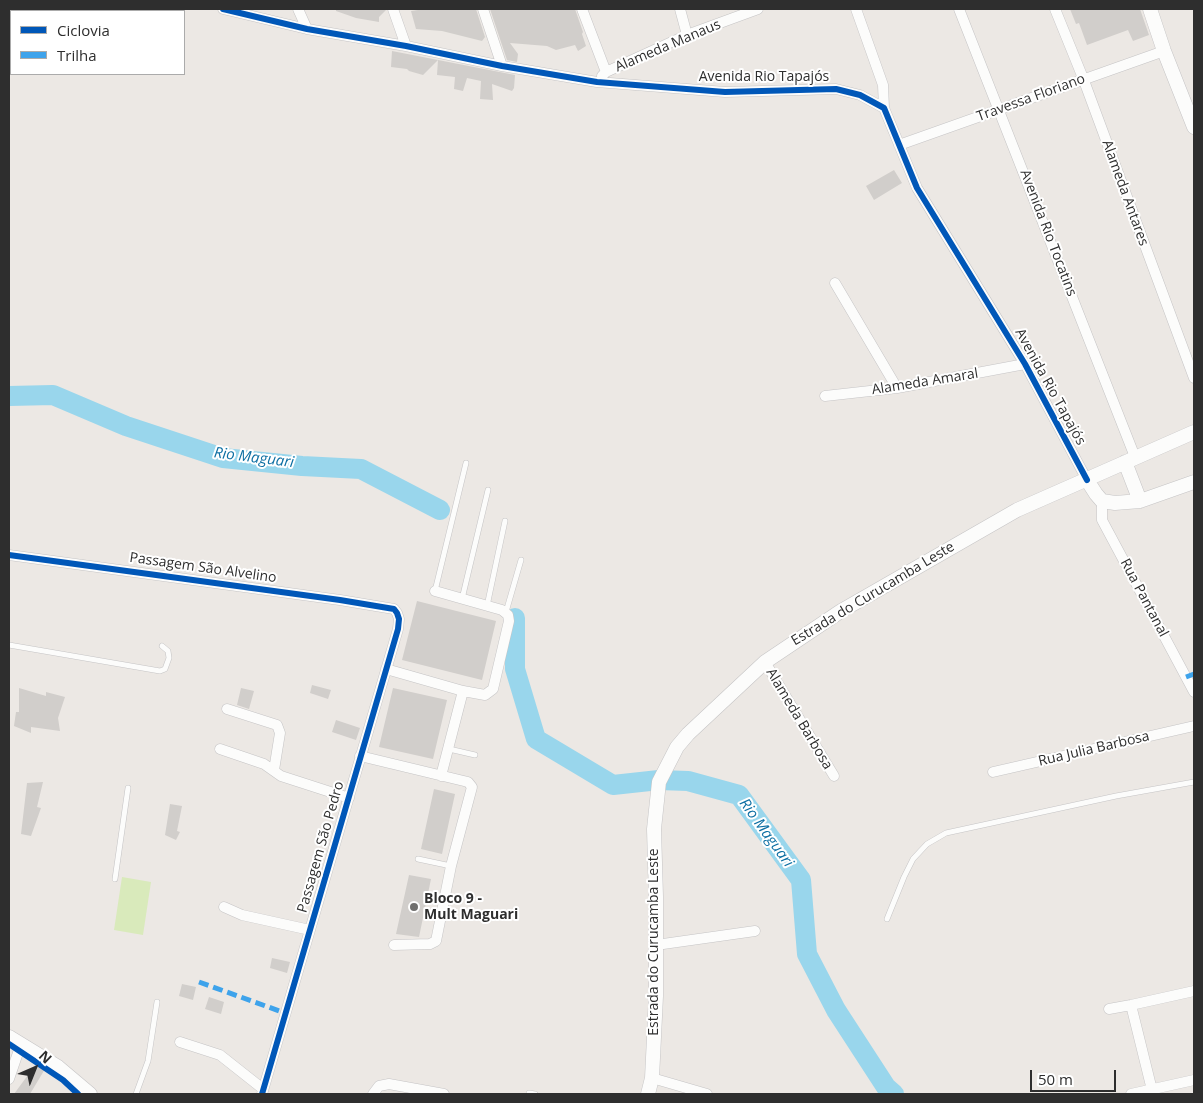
<!DOCTYPE html>
<meta charset="utf-8">
<style>
body{margin:0}
#map{position:relative;width:1203px;height:1103px;overflow:hidden;background:#ece8e4;font-family:"Open Sans",sans-serif}
canvas{display:block}
.frame{position:absolute;inset:0;border:10px solid #2e2e2e;pointer-events:none}
.legend{position:absolute;left:10px;top:10px;width:175px;height:65px;box-sizing:border-box;background:#fff;border:1px solid #ababab;margin:0;padding:6px 9px;list-style:none;font-size:15px;color:#2e2e2e}
.legend li{display:flex;align-items:center;gap:10px;height:25px}
.legend b{width:25px;border:1px solid #ababab}
.north{position:absolute;left:10px;top:1043px;width:50px;height:50px;-webkit-text-stroke:4px #fff;paint-order:stroke;rotate:44deg;font-size:14px;font-weight:700;line-height:20px;text-align:center;color:#2e2e2e}
.north::after{content:'';display:block;margin:auto;width:18px;height:22px;background:#2e2e2e;clip-path:polygon(50% 0,100% 100%,50% 72%,0 100%)}
.scale{position:absolute;left:1030px;top:1070px;width:86px;height:22px;box-sizing:border-box;border:2px solid #2e2e2e;border-top:0;padding-left:6px;font-size:15px;line-height:18px;white-space:nowrap;color:#2e2e2e;-webkit-text-stroke:4px #fff;paint-order:stroke}
</style>
<div id="map">
<canvas width="1203" height="1103"></canvas>
<div class="frame"></div>
<ul class="legend">
<li><b style="height:6px;background:#0057b8"></b>Ciclovia</li>
<li><b style="height:6px;background:#3ea3eb"></b>Trilha</li>
</ul>
<div class="north">N</div>
<div class="scale">50 m</div>
</div>
<script>
const ctx = document.querySelector('canvas').getContext('2d');
ctx.lineJoin = 'round';
function paint(path, color) { ctx.fillStyle = color; ctx.fill(path, 'evenodd'); }
const poly = rows => new Path2D(rows.map(r => 'M' + r).join(''));
function strokePath(path, color, width, dash) { ctx.strokeStyle = color; ctx.lineWidth = width; ctx.lineCap = dash ? 'butt' : 'round'; ctx.setLineDash(dash || []); ctx.stroke(path); }
function write(font, color, halo, rows, align = 'center') {
  ctx.font = font + ' "Open Sans",sans-serif'; ctx.lineWidth = 4; ctx.setLineDash([]); ctx.textBaseline = 'middle'; ctx.strokeStyle = halo; ctx.fillStyle = color; for (const [text, x, y, turn = 0] of rows) {
    ctx.save(); ctx.translate(x, y); ctx.rotate((+turn || 0) * Math.PI / 180); ctx.textAlign = isNaN(turn) ? turn : align; if (halo) ctx.strokeText(text, 0, 0); ctx.fillText(text, 0, 0); ctx.restore();
  }
}
paint(poly([
 [122,877,151,882,143,935,114,930]
]), '#d9eabb');
strokePath(poly([
 [9,396,53,395,126,426,223,458,302,466,361,469,440,510],
 [515,618,515,669,536,739,613,785,659,780,688,781,739,795,801,880,807,954,836,1010,886,1087,894,1094]
]), '#99d6ec', 20);
paint(poly([
 [336,9,386,9,386,10,379,17,379,22,356,18,336,11],
 [425,9,476,9,485,37,482,41,442,31,416,29,411,11],
 [490,9,575,9,583,32,582,34,586,46,578,51,575,45,556,50,547,46,510,43,518,54,517,62,507,60],
 [1070,9,1140,9,1149,35,1133,41,1128,30,1087,45,1079,23,1076,24],
 [392,51,515,75,514,88,512,91,492,84,493,100,480,99,481,81,467,78,463,91,454,89,455,77,437,75,438,60,423,75,409,71,407,69,391,67],
 [894,170,902,183,874,200,866,186],
 [417,601,496,621,482,680,402,660],
 [312,685,331,690,328,699,310,693],
 [19,688,46,696,46,692,65,697,58,718,60,731,31,727,31,733,14,726,16,712,19,712],
 [241,688,254,691,249,709,237,705],
 [393,688,447,700,433,759,379,747],
 [336,720,360,728,356,740,332,732],
 [43,782,37,807,41,808,31,836,21,834,27,783],
 [434,789,455,794,442,854,421,849],
 [170,804,182,806,177,831,180,832,176,840,165,835],
 [409,875,431,879,419,937,396,934],
 [272,958,290,962,287,973,270,968],
 [182,984,196,987,193,1000,179,996],
 [209,997,224,1002,221,1014,205,1009],
 [36,1064,45,1069,30,1094,14,1094]
]), '#d1cecb');
const lane = poly([
 [435,591,466,463],
 [462,599,488,490],
 [487,606,505,521],
 [506,612,521,560],
 [9,645,160,671,165,669,169,658,168,651,162,646],
 [449,749,475,755],
 [418,859,451,866],
 [115,879,128,788],
 [887,919,904,877,913,859,927,844,946,833,1116,796,1194,782],
 [529,1093,535,1094],
 [136,1094,148,1061,157,1002]
]);
const street = poly([
 [223,9,307,29,406,46,502,66,597,82,725,92,836,89,860,95,884,108,917,188,1025,364,1087,480],
 [298,9,307,29],
 [393,9,406,46],
 [483,9,502,66],
 [582,9,606,72,602,76],
 [680,9,687,35],
 [856,9,883,85,884,108],
 [959,9,1135,457],
 [1055,9,1083,78,1194,378],
 [606,72,687,35,758,9],
 [899,145,1164,51],
 [835,283,897,388],
 [825,396,897,388,1025,364],
 [1102,501,1102,520,1194,692],
 [9,555,340,600,394,609,397,613,399,619,398,629,262,1094],
 [765,662,834,776],
 [386,669,463,691,485,695,493,689,509,621,508,615,502,610,435,591],
 [227,709,277,725,280,733,274,770],
 [220,749,264,764,281,776,349,798],
 [360,756,468,782,472,787,451,866,436,941,430,944,394,945],
 [993,772,1194,726],
 [441,776,463,691],
 [224,907,242,915,310,930],
 [656,945,755,931],
 [1131,1005,1153,1094],
 [1109,1009,1131,1005,1194,991],
 [180,1042,220,1055,263,1089],
 [652,1078,707,1094],
 [9,1079,21,1044],
 [373,1094,379,1086,389,1084,444,1094],
 [1131,1094,1194,1080]
]);
const secondary = poly([
 [1150,9,1164,51,1194,127],
 [1125,462,1140,501],
 [1087,480,1096,494,1102,501,1115,503,1140,501,1194,482],
 [9,1037,58,1067,90,1094],
 [648,1094,652,1078,656,996,656,897,654,829,659,782,677,747,688,734,765,662,841,611,1017,510,1194,432]
]);
strokePath(lane, '#c5c4c5', 6);
strokePath(street, '#c5c4c5', 11);
strokePath(secondary, '#c5c4c5', 15);
strokePath(lane, '#fcfcfb', 5);
strokePath(street, '#fcfcfb', 10);
strokePath(secondary, '#fcfcfb', 14);
strokePath(poly([
 [1186,677,1194,674],
 [199,982,285,1013]
]), '#3ea3eb', 5, [10, 5]);
strokePath(poly([
 [223,9,307,29,406,46,502,66,597,82,725,92,836,89,860,95,884,108,917,188,1025,364,1087,480],
 [9,555,340,600,394,609,397,613,399,619,398,629,262,1094],
 [9,1044,63,1080,78,1094]
]), '#0057b8', 6);
for (const [x, y, r, color] of [
 [414,907,5,"#706f6e"]
]) { const dot = new Path2D(); dot.arc(x, y, r, 0, 2 * Math.PI); ctx.fillStyle = color; ctx.fill(dot); strokePath(dot, '#fff', 2); }
write('14px', '#2e2e2e', '#fff', [
 ["Alameda Manaus",668,46,-23],
 ["Avenida Rio Tapajós",764,77],
 ["Travessa Floriano",1031,98,-20],
 ["Alameda Antares",1125,193,70],
 ["Avenida Rio Tocatins",1048,233,69],
 ["Alameda Amaral",925,382,-9],
 ["Avenida Rio Tapajós",1050,387,61],
 ["Passagem São Alvelino",203,568,8],
 ["Estrada do Curucamba Leste",873,594,-31],
 ["Rua Pantanal",1144,598,62],
 ["Alameda Barbosa",799,719,59],
 ["Rua Julia Barbosa",1094,749,-13],
 ["Passagem São Pedro",321,847,-74],
 ["Estrada do Curucamba Leste",654,942,-90]
]);
write('bold 14px', '#2e2e2e', '#fff', [
 ["Bloco 9 -",424,899],
 ["Mult Maguari",424,915]
], 'left');
write('italic 15px', '#0d6fa3', '#fff', [
 ["Rio Maguari",254,458,7],
 ["Rio Maguari",766,833,54]
]);
</script>
